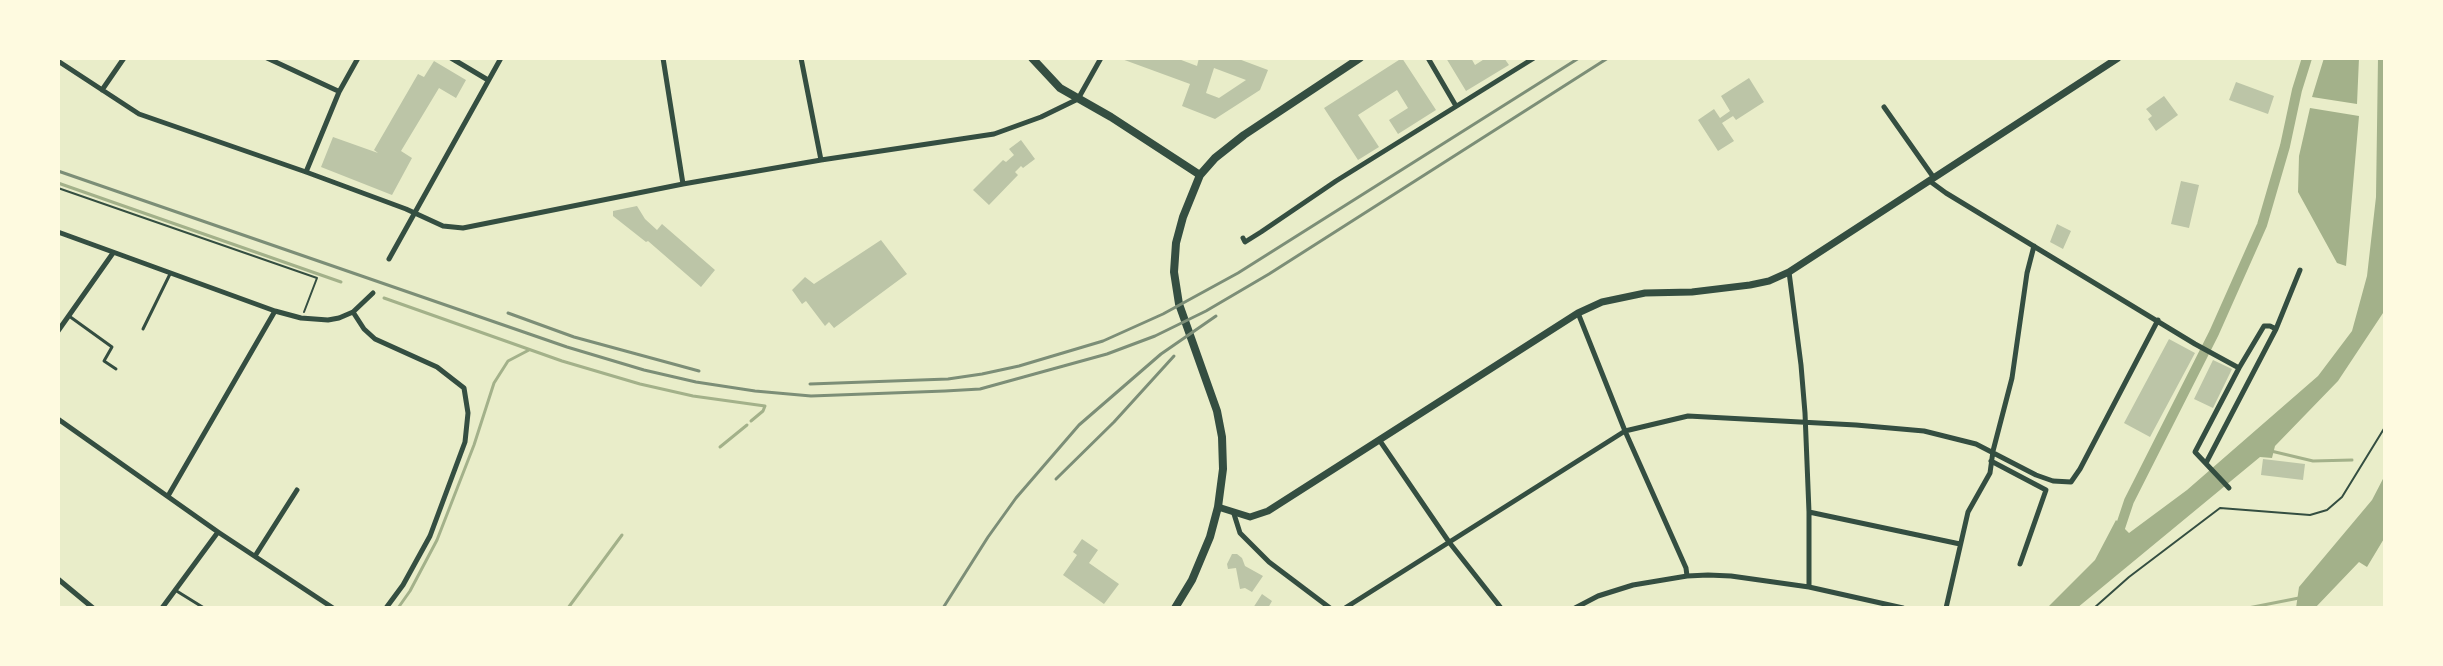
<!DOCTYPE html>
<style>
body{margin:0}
#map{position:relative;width:2443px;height:666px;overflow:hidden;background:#e9edc9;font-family:"Golos Text",sans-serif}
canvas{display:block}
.frame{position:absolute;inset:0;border:60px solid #fefae0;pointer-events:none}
</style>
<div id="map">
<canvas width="2443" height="666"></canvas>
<div class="frame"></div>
</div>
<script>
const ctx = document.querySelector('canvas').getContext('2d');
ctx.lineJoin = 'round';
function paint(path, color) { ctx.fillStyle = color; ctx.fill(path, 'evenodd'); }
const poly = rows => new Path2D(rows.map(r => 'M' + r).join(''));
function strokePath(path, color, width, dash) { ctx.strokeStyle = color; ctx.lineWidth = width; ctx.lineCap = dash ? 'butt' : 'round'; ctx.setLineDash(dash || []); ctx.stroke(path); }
paint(poly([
 [2324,58,2359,58,2357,104,2312,97],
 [2378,58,2385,58,2385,310,2338,381,2275,446,2272,458,2260,457,2077,608,2047,608,2095,560,2116,520,2129,533,2187,490,2318,376,2352,331,2367,276,2376,197],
 [2310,108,2359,116,2346,266,2337,263,2298,192,2299,156],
 [2385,475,2385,537,2367,567,2359,562,2315,608,2296,608,2299,587,2372,500]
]), '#a3b18a');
strokePath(poly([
 [58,183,341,282],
 [384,298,562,361,640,384,693,396,765,406,763,411,751,421],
 [720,447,747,425],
 [2271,451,2313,461,2352,460],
 [398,608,410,591,437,540,474,445,494,383,508,361,529,350],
 [568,608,622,535],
 [2248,608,2299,598]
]), '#a3b18a', 3);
strokePath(poly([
 [2117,537,2129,501,2214,333,2262,225,2285,146,2297,90,2307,58]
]), '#a3b18a', 10);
paint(poly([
 [1119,58,1176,58,1197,66,1199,58,1236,58,1268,70,1260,90,1215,119,1182,106,1190,84],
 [1214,68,1246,80,1219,98,1206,93],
 [1402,58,1436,110,1398,134,1389,120,1408,108,1397,90,1358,115,1379,147,1358,160,1324,108],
 [1446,58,1471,58,1475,65,1486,58,1504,58,1509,65,1466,91],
 [434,61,466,80,456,98,439,88,401,151,412,158,392,195,321,167,333,137,378,153,374,150,418,74,424,77],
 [1749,78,1764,102,1736,120,1733,116,1722,123,1734,141,1718,151,1698,120,1714,109,1720,118,1730,111,1721,96],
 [2236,82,2274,96,2268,114,2229,100],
 [2164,96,2178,115,2156,131,2148,119,2152,116,2146,109],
 [1021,140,1035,159,1023,168,1021,166,1015,172,1018,175,989,205,973,190,1003,160,1006,162,1014,155,1009,149],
 [2181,181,2199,185,2189,228,2171,224],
 [637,206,645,219,657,230,662,224,715,270,701,287,648,241,646,242,613,216,613,211],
 [2057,224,2071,231,2063,249,2050,242],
 [881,240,907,274,834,328,829,322,825,326,806,301,802,304,792,290,805,277,814,284],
 [2169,339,2195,353,2150,437,2124,423],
 [2213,360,2232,369,2213,408,2194,399],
 [2263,459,2305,464,2303,480,2261,475],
 [1082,539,1098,550,1089,563,1119,584,1104,604,1063,575,1077,555,1073,552],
 [1232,554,1237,554,1242,558,1245,566,1263,576,1252,592,1245,588,1240,589,1236,568,1228,569,1227,564],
 [1262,594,1272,601,1268,608,1253,608]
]), '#bcc5a7');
strokePath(poly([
 [58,188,317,278,304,312],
 [2094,608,2129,577,2220,508,2310,515,2327,510,2342,497,2385,427]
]), '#344e41', 2);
strokePath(poly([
 [69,316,112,347,104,361,116,369],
 [143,329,170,274],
 [175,590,204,608]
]), '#344e41', 3);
strokePath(poly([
 [267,58,338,91],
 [451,58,488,80],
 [663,58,683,184],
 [801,58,821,160],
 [1428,58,1456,106],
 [58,61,139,114,306,172,406,209,443,226,463,228,683,184,821,160,994,134,1041,117,1078,99,1101,58],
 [102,90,124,58],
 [1884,107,1934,178],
 [306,172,339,92,358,58],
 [1931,182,1946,193,2195,344,2239,368,2264,326,2270,326,2276,329,2300,270],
 [58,232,275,311,301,318,328,320,339,318,353,312,373,293],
 [1243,238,1245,242,1261,232,1336,181,1534,58],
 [389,259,501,58],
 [1789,272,1801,365,1805,413,1809,512,1809,587],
 [353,312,364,329,375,339,437,367,464,388,468,413,465,442,430,536,403,585,386,608],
 [1578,313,1625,431,1686,568,1687,576],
 [58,331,113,253],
 [58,419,218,532,333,608],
 [1380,441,1449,542,1501,608],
 [1991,461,2046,490,2020,564],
 [2206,463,2276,329],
 [2229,488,2195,452,2239,368],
 [168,496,275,311],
 [1809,512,1960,544],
 [1234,514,1240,533,1269,562,1330,608],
 [255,556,297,490],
 [58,579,93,608],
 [162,608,218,532],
 [1345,608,1625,431,1688,416,1856,425,1924,431,1976,444,2036,475,2053,481,2071,482,2080,469,2158,320],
 [1575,608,1598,596,1633,585,1687,576,1708,575,1731,576,1809,587,1903,608],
 [1946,608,1968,512,1990,473,1993,451,2012,378,2027,273,2034,246]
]), '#344e41', 5);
strokePath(poly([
 [1218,507,1250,517,1268,511,1578,313,1602,302,1645,293,1692,292,1750,285,1769,281,1789,272,2118,58]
]), '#344e41', 7);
strokePath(poly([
 [1032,58,1060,88,1111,117,1200,175],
 [1175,608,1192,580,1210,537,1218,507,1223,469,1222,437,1217,411,1179,304,1174,272,1176,243,1183,217,1200,175,1215,158,1244,135,1360,58]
]), '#344e41', 8);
strokePath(poly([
 [58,171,567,347,644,370,696,382,755,391,811,396,945,391,980,389,1107,354,1155,336,1206,311,1269,274,1608,58],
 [508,313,574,337,699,371],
 [810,384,948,379,982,374,1019,366,1103,341,1163,314,1238,273,1579,58],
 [1056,479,1114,422,1174,356],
 [943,608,988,537,1016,498,1079,425,1161,354,1216,316]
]), '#7c8e77', 3);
</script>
